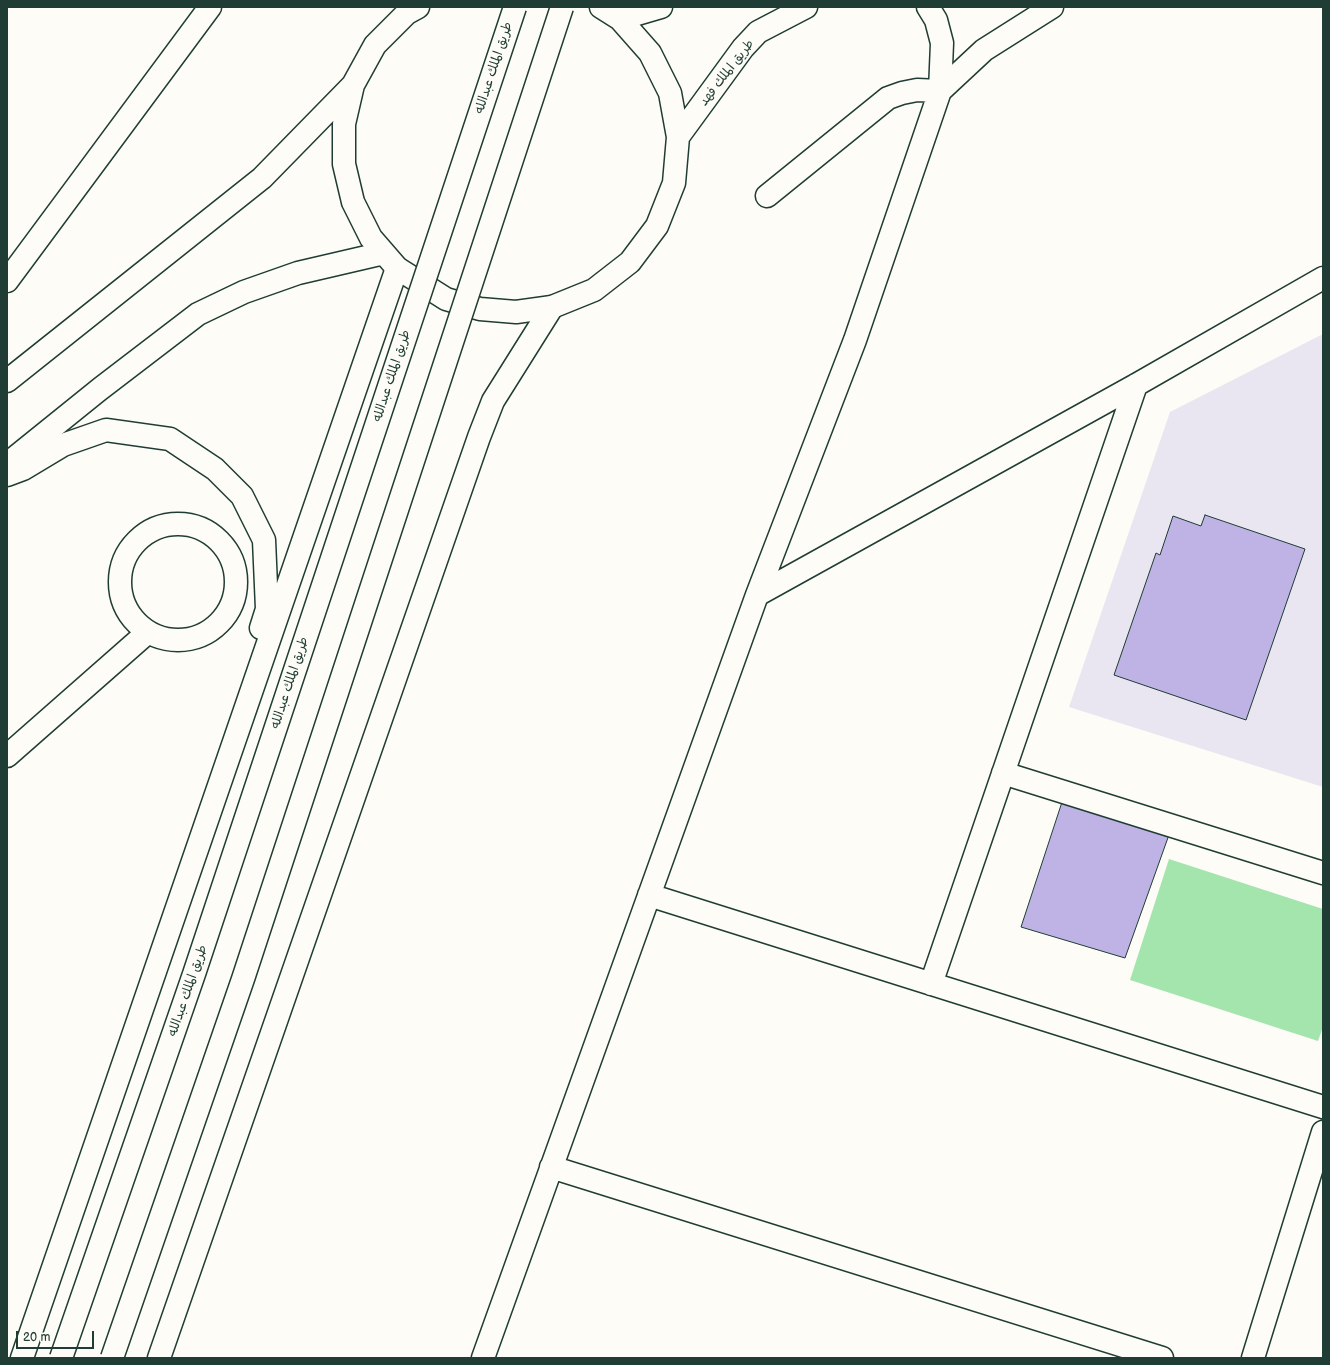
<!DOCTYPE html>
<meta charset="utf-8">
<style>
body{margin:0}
#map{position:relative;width:1330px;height:1365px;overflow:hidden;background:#fdfcf7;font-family:"Balsamiq Sans",sans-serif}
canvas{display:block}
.frame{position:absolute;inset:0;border:8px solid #1f3d34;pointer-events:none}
.scale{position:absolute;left:16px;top:1331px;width:78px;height:18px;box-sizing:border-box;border:2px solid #1f3d34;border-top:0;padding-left:5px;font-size:12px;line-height:14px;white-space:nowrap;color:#1f3d34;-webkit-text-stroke:3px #fdfcf7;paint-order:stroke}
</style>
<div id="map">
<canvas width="1330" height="1365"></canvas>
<div class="frame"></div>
<div class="scale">20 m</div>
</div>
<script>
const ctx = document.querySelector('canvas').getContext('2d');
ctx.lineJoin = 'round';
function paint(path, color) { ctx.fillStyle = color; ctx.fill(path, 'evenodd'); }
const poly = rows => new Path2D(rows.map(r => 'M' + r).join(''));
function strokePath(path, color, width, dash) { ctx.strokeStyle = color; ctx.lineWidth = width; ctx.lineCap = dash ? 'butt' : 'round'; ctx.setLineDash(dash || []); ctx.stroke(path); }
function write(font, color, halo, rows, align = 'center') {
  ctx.font = font + ' "Balsamiq Sans","Playpen Sans Arabic",sans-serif'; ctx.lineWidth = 3; ctx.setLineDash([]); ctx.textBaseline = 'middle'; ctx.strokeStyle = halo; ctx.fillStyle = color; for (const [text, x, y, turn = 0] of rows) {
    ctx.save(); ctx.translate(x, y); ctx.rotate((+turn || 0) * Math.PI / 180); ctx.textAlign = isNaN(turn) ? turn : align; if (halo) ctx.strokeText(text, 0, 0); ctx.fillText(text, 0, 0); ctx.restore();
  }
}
paint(poly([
 [1323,334,1323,787,1069,707,1170,412]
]), '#eae6f1');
paint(poly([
 [1169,859,1323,909,1323,1027,1318,1041,1130,980]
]), '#a4e5ae');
const building = poly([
 [1205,515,1305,549,1246,720,1114,675,1156,553,1160,555,1173,516,1201,526,1205,515],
 [1063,799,1170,832,1125,958,1021,927,1063,799]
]);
paint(building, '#beb3e4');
strokePath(building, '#1f3d34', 1);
const minor = poly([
 [767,196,888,98,902,93,917,90,940,91],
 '120 582a58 58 0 1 1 116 0a58 58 0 1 1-116 0Z',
 [757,595,1136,385,1323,278],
 [7,756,148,632],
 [1003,773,1323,873],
 [649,895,1323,1107],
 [931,984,1136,385],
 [551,1167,1162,1358],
 [483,1358,757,595,855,340,940,91,984,50,1052,7],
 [1253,1358,1323,1132]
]);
const major = poly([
 [7,475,23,469,63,445,106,430,170,439,215,469,242,496,264,540,267,609,261,628],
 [22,1358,397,268],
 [159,1358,479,437,493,401,552,307]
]);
const highway = poly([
 [418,7,407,13,375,45,353,85,344,124,344,164,353,202,371,238,397,268,446,299,480,309,516,312,552,307,594,290,630,262,657,226,674,183,678,137,670,93,650,53,620,19,601,7],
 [928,7,936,20,942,43,940,91],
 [620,19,661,7],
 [678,137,743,48,758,32,806,7],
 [7,281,210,7],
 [7,381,262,178,353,85],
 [7,464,100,389,198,314,244,292,298,273,384,253]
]);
strokePath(minor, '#1f3d34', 25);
strokePath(major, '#1f3d34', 25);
strokePath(highway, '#1f3d34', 25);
strokePath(minor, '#fdfcf7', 22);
strokePath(major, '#fdfcf7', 22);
strokePath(highway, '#fdfcf7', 22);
const majorBridge = poly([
 [61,1358,194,974,515,7],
 [112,1358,243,979,562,7]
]);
strokePath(majorBridge, '#1f3d34', 25, []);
strokePath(majorBridge, '#fdfcf7', 22);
write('13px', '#1f3d34', '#fdfcf7', [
 ["طريق الملك عبدالله",494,68,-72],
 ["طريق الملك فهد",727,73,-52],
 ["طريق الملك عبدالله",392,376,-72],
 ["طريق الملك عبدالله",290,683,-72],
 ["طريق الملك عبدالله",188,991,-71]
]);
</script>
